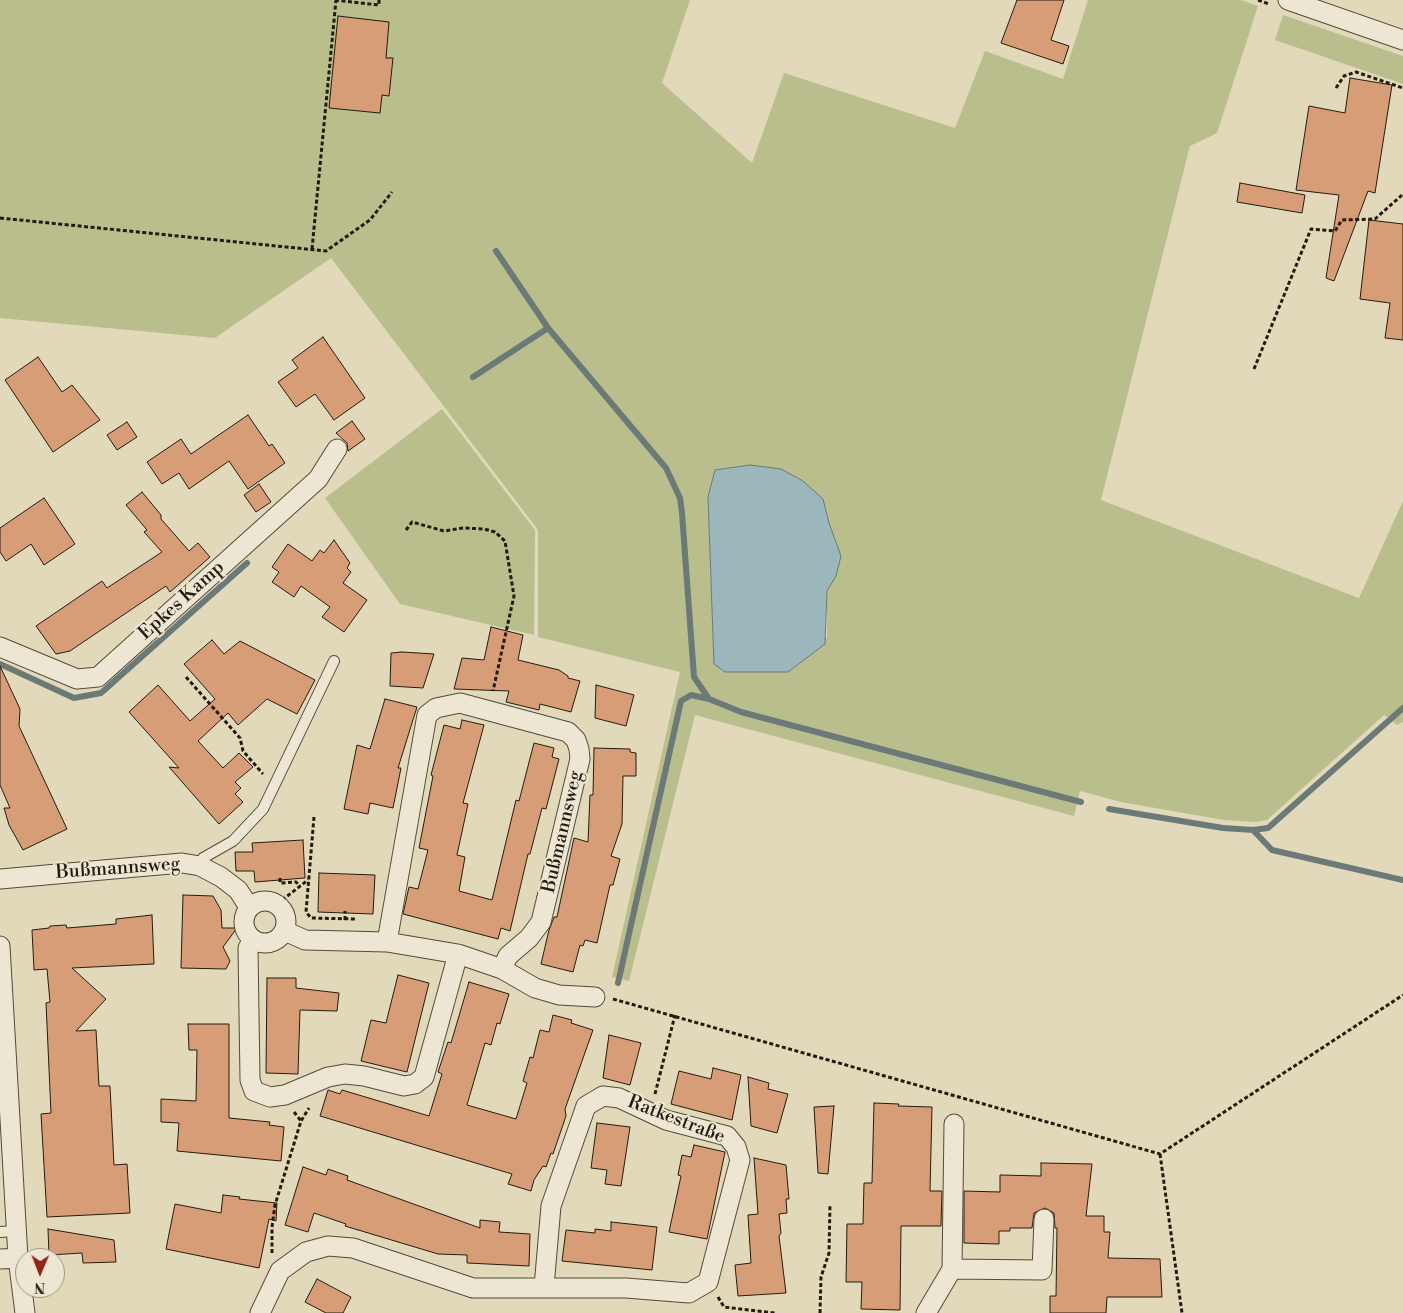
<!DOCTYPE html>
<meta charset="utf-8">
<style>
body{margin:0}
#map{position:relative;width:1403px;height:1313px;overflow:hidden;background:#e2d9bb;font-family:"Libre Bodoni",serif}
canvas{display:block}
.north{position:absolute;left:15px;top:1248px;width:50px;height:50px;box-sizing:border-box;background:#ece6d3;border:1px solid #9c9585;border-radius:50%;rotate:181deg;font-size:14px;font-weight:700;line-height:20px;text-align:center;color:#241b10}
.north::after{content:'';display:block;margin:auto;width:18px;height:22px;background:#8f2418;clip-path:polygon(50% 0,100% 100%,50% 72%,0 100%)}
</style>
<div id="map">
<canvas width="1403" height="1313"></canvas>
<div class="north">N</div>
</div>
<script>
const ctx = document.querySelector('canvas').getContext('2d');
ctx.lineJoin = 'round';
function paint(path, color) { ctx.fillStyle = color; ctx.fill(path, 'evenodd'); }
const poly = rows => new Path2D(rows.map(r => 'M' + r).join(''));
function strokePath(path, color, width, dash) { ctx.strokeStyle = color; ctx.lineWidth = width; ctx.lineCap = dash ? 'butt' : 'round'; ctx.setLineDash(dash || []); ctx.stroke(path); }
function write(font, color, halo, rows, align = 'center') {
  ctx.font = font + ' "Libre Bodoni",serif'; ctx.lineWidth = 4; ctx.setLineDash([]); ctx.textBaseline = 'middle'; ctx.strokeStyle = halo; ctx.fillStyle = color; for (const [text, x, y, turn = 0] of rows) {
    ctx.save(); ctx.translate(x, y); ctx.rotate((+turn || 0) * Math.PI / 180); ctx.textAlign = isNaN(turn) ? turn : align; if (halo) ctx.strokeText(text, 0, 0); ctx.fillText(text, 0, 0); ctx.restore();
  }
}
paint(poly([
 [0,0,690,0,662,83,752,163,784,73,955,128,985,51,1063,79,1088,0,1241,0,1258,6,1217,133,1190,146,1101,500,1359,598,1403,501,1403,722,1397,725,1384,715,1267,820,1255,822,1224,820,1121,802,1080,791,1074,816,695,715,629,981,612,977,680,672,538,637,538,530,331,258,215,338,0,318],
 [715,470,823,499,836,576,827,591,827,638,714,664,708,497],
 [1283,15,1403,56,1403,84,1275,40],
 [442,409,535,530,534,635,400,604,325,498]
]), '#b9be8c');
const water = poly([
 [750,465,781,469,803,481,823,499,829,523,841,556,836,576,827,591,825,644,788,672,725,672,714,664,708,497,715,470,750,465]
]);
paint(water, '#9bb7bc');
strokePath(water, '#6b7977', 1);
strokePath(poly([
 [496,251,548,328,666,468,680,498,682,513,694,677,709,699,741,712,1081,802],
 [473,377,548,328],
 [0,664,74,698,101,693,247,563],
 [1109,809,1223,828,1253,830,1268,828,1403,708],
 [1253,830,1272,850,1403,880],
 [618,983,681,701,691,695,709,699]
]), '#6b7977', 6);
const building = poly([
 [1017,0,1064,0,1051,40,1069,46,1063,64,1001,43,1017,0],
 [338,16,389,22,386,58,393,58,389,96,382,95,380,113,329,108,338,16],
 [1350,78,1392,85,1375,193,1368,191,1334,281,1326,278,1339,195,1296,190,1309,106,1345,113,1350,78],
 [1240,183,1305,195,1302,213,1237,202,1240,183],
 [1369,220,1403,224,1403,340,1385,338,1390,303,1360,299,1369,220],
 [323,337,365,398,334,420,315,394,296,407,278,382,298,368,292,360,323,337],
 [38,357,62,392,72,385,100,420,53,452,5,380,38,357],
 [248,415,269,446,272,444,285,463,248,489,229,461,189,489,179,473,162,484,147,462,181,439,191,454,248,415],
 [352,421,365,439,348,451,347,443,336,433,352,421],
 [127,422,137,437,117,450,107,435,127,422],
 [259,484,271,502,256,512,244,495,259,484],
 [142,492,161,515,161,519,189,551,198,543,210,557,170,592,166,586,70,651,56,654,36,626,102,581,107,588,162,552,144,532,147,530,126,505,142,492],
 [44,498,75,544,44,565,31,544,6,561,0,552,0,528,44,498],
 [334,540,350,563,347,568,351,572,343,583,367,600,344,632,322,617,330,607,301,586,294,597,272,582,279,572,272,567,288,544,312,561,320,550,324,553,334,540],
 [491,627,523,635,518,660,559,670,568,676,568,678,580,681,571,712,540,704,539,710,506,702,509,691,454,689,462,658,484,660,491,627],
 [212,640,224,654,240,641,315,680,297,714,267,699,238,725,228,713,198,741,223,768,239,753,253,767,235,782,241,788,235,794,243,802,219,824,169,767,179,768,129,712,158,685,190,721,215,699,184,664,212,640],
 [402,652,434,654,423,688,390,686,391,653,402,652],
 [0,666,20,709,19,726,67,829,23,850,9,825,4,808,10,808,0,785,0,666],
 [596,685,634,695,626,726,595,718,596,685],
 [385,699,417,707,398,768,401,768,393,808,370,803,368,814,344,809,357,745,370,749,385,699],
 [462,720,484,725,463,803,468,804,457,855,465,857,459,891,492,900,516,800,519,801,534,743,554,748,552,757,559,759,546,809,542,808,530,854,528,854,510,931,501,928,498,939,403,914,409,887,418,889,428,850,419,848,433,776,431,775,444,725,460,729,462,720],
 [594,748,630,749,630,752,636,753,636,776,623,776,622,824,611,856,620,859,613,885,610,885,597,943,585,940,583,946,580,945,573,972,541,964,549,930,554,917,557,917,574,838,588,842,590,795,593,795,594,748],
 [303,840,305,878,255,882,254,871,236,871,235,852,253,852,252,843,303,840],
 [319,873,375,875,373,914,318,912,319,873],
 [183,895,213,896,221,910,222,928,237,928,223,947,230,961,226,969,181,968,183,895],
 [152,915,154,964,72,968,106,999,76,1031,96,1030,99,1086,110,1086,114,1165,127,1164,130,1213,47,1217,41,1114,51,1113,46,1003,50,1002,47,969,34,970,32,930,49,928,50,926,66,925,67,928,116,924,116,919,152,915],
 [398,975,429,983,407,1072,361,1061,371,1020,386,1023,398,975],
 [267,978,296,978,296,988,339,993,337,1011,300,1010,298,1074,266,1073,267,978],
 [469,982,509,994,500,1024,497,1023,491,1045,485,1043,467,1105,516,1119,527,1083,523,1081,530,1057,533,1058,540,1030,549,1032,553,1015,572,1020,571,1023,593,1030,565,1109,566,1116,553,1154,551,1153,546,1167,543,1166,534,1180,531,1191,508,1184,512,1174,320,1116,328,1090,340,1094,342,1090,429,1116,442,1074,438,1072,448,1042,451,1043,469,982],
 [188,1024,229,1024,229,1118,270,1122,269,1125,284,1127,281,1161,177,1151,179,1123,161,1122,161,1099,196,1101,197,1050,189,1050,188,1024],
 [609,1035,641,1043,630,1085,603,1078,609,1035],
 [713,1068,741,1075,732,1120,671,1104,679,1071,711,1079,713,1068],
 [748,1077,769,1083,768,1089,788,1094,777,1133,751,1126,748,1077],
 [874,1103,899,1104,898,1106,932,1107,930,1191,942,1191,941,1226,901,1226,900,1310,861,1309,862,1282,846,1282,847,1224,863,1224,864,1183,872,1183,874,1103],
 [834,1106,828,1174,818,1173,814,1107,834,1106],
 [597,1123,630,1127,621,1186,605,1184,607,1170,591,1168,597,1123],
 [694,1145,725,1152,707,1239,669,1232,681,1176,678,1175,682,1155,691,1157,694,1145],
 [754,1158,786,1165,789,1199,786,1199,787,1213,779,1214,781,1233,779,1236,786,1293,738,1296,735,1265,751,1263,748,1215,758,1214,754,1158],
 [1041,1163,1092,1164,1086,1216,1104,1216,1104,1232,1110,1232,1108,1258,1160,1259,1162,1297,1107,1297,1106,1313,1050,1313,1050,1296,1056,1296,1057,1228,1055,1228,1054,1213,1045,1208,1034,1213,1032,1228,1010,1228,1010,1231,999,1231,999,1244,964,1243,964,1191,1000,1192,1000,1175,1041,1176,1041,1163],
 [303,1167,326,1175,328,1169,348,1176,347,1180,480,1228,480,1220,500,1222,499,1232,530,1234,529,1266,467,1263,467,1255,438,1254,345,1226,346,1224,314,1213,308,1232,285,1225,303,1167],
 [223,1195,240,1197,239,1199,277,1203,276,1221,269,1219,259,1268,166,1249,175,1204,221,1213,223,1195],
 [611,1222,657,1227,652,1270,562,1261,566,1230,595,1233,595,1229,611,1231,611,1222],
 [48,1229,114,1240,116,1262,83,1263,82,1253,49,1255,48,1229],
 [317,1279,351,1297,343,1313,326,1313,305,1302,317,1279]
]);
paint(building, '#d79d76');
strokePath(building, '#241b10', 1);
const lane = poly([
 [200,866,203,858,233,841,263,809,334,661],
 [0,1232,16,1231]
]);
const street = poly([
 [1288,0,1403,40],
 [0,647,77,679,98,677,318,479,337,449],
 [0,879,182,863,200,866,221,877,238,890,249,907],
 '244 922a21 21 0 1 1 42 0a21 21 0 1 1-42 0Z',
 [285,931,305,940,387,942,458,954,502,969,535,988,559,995,595,997],
 [253,940,248,948,250,1080,254,1091,270,1097,285,1095,328,1077,345,1074,364,1076,404,1086,415,1084,424,1077,458,954],
 [387,942,427,715,436,708,460,703,568,732,576,740,579,749,580,759,541,922,529,938,508,956,502,969],
 [0,946,18,1258,25,1313],
 [0,1259,18,1258],
 [952,1269,954,1124],
 [260,1313,280,1271,306,1252,328,1246,353,1248,473,1288,626,1288,689,1293,708,1282,740,1160,736,1147,727,1136,666,1120,619,1098,603,1096,586,1106,551,1206,544,1287],
 [926,1313,952,1269,1042,1270,1044,1219]
]);
strokePath(lane, '#544a3b', 12);
strokePath(street, '#544a3b', 21);
strokePath(poly([
 [335,0,379,5,379,0],
 [1258,0,1269,4],
 [1336,88,1344,76,1356,72,1403,88],
 [0,218,326,251,370,220,392,192],
 [312,249,336,0],
 [1254,369,1311,229,1335,231,1342,220,1375,219,1402,195],
 [406,530,412,522,444,531,463,528,484,529,495,532,505,541,514,596,493,691],
 [186,677,240,738,243,751,263,774],
 [314,817,306,912,311,918,356,919],
 [280,878,280,883,296,882,300,886],
 [277,904,308,880],
 [345,920,345,911],
 [613,999,1160,1154,1403,995],
 [655,1094,675,1015],
 [294,1112,301,1121],
 [1160,1154,1182,1313],
 [272,1253,272,1227,275,1205,301,1121,309,1108],
 [718,1297,724,1307,775,1313],
 [820,1313,821,1277,829,1253,830,1204]
]), '#241b10', 3, [4, 2.5]);
strokePath(lane, '#ece6d3', 10);
strokePath(street, '#ece6d3', 19);
write('19px', '#241b10', '#ece6d3', [
 ["Epkes Kamp",182,601,-42],
 ["Bußmannsweg",563,832,-77],
 ["Bußmannsweg",118,869,-4],
 ["Ratkestraße",676,1120,21]
]);
</script>
